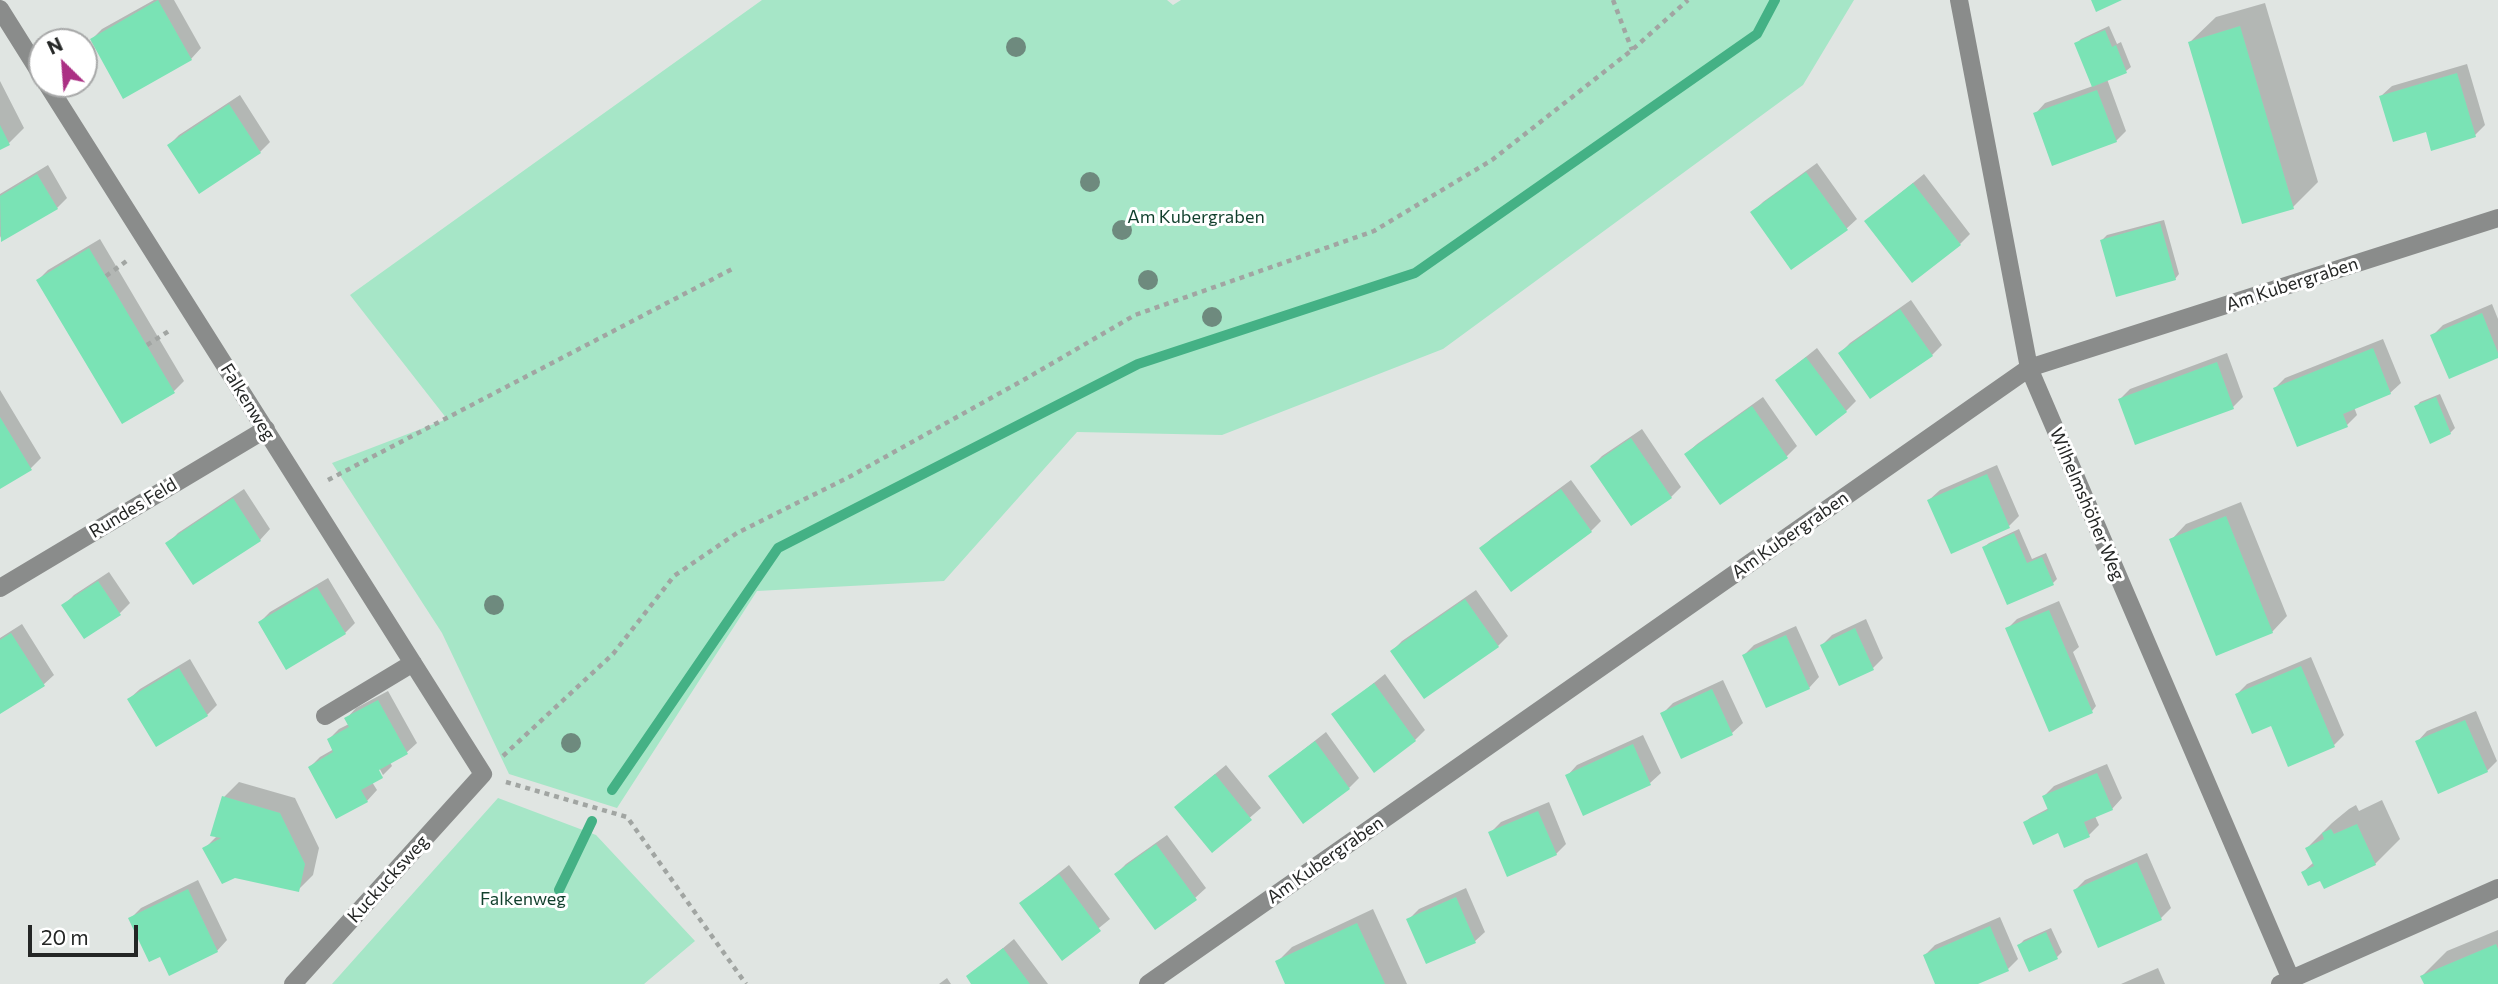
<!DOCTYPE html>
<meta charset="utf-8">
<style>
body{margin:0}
#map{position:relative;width:2498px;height:984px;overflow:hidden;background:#e0e5e2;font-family:Commissioner,sans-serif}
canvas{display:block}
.north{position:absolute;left:28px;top:28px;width:70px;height:70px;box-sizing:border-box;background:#fff;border:2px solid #a7a8a8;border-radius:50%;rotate:335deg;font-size:19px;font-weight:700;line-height:28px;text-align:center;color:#242625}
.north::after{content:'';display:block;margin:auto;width:24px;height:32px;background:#ab3084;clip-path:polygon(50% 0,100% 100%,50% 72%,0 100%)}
.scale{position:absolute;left:28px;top:925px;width:110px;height:32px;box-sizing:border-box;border:4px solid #242625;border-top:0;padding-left:9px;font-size:21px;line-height:24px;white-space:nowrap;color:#242625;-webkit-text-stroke:5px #fff;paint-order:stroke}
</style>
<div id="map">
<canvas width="2498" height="984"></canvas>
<div class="north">N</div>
<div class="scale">20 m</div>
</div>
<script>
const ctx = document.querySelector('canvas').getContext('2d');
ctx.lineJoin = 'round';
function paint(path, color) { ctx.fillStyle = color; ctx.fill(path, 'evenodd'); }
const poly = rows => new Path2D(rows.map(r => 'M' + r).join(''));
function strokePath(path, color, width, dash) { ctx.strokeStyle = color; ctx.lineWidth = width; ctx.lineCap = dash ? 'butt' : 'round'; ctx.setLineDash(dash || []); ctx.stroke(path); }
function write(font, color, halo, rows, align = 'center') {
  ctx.font = font + ' Commissioner,sans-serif'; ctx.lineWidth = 6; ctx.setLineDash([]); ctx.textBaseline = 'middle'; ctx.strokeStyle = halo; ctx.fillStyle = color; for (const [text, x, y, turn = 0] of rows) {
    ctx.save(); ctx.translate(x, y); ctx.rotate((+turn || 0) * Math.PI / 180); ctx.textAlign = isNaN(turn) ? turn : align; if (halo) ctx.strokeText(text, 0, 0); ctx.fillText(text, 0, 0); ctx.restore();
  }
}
paint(poly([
 [762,0,1167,0,1173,5,1181,0,1854,0,1803,85,1443,349,1222,435,1077,432,944,581,757,591,617,808,509,774,442,633,332,463,447,419,350,295],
 [498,798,596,835,695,941,644,984,332,984]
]), '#a6e6c7');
paint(poly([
 [154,0,174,0,201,48,191,59,92,39,102,29],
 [2265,3,2318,182,2293,207,2190,42,2216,17],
 [2109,26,2117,44,2121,42,2131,67,2126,71,2107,79,2126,131,2116,141,2035,114,2045,103,2093,86,2076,44,2081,39],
 [2467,64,2485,125,2475,135,2427,130,2381,96,2392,86],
 [0,81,24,128,9,143,0,148],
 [240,95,270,142,260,152,169,145,179,135],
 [1817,163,1857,219,1846,229,1753,212,1763,202],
 [48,165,67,198,57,208,2,240,0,236,0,194],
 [1924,174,1970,234,1960,244,1866,221],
 [2164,220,2179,274,2175,279,2102,240,2107,235],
 [100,239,184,381,174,391,122,422,38,280,48,270],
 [1911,300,1942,345,1932,355,1840,353,1850,343],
 [2492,304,2498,319,2498,356,2432,336,2443,325],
 [2383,339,2401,383,2390,393,2354,407,2357,415,2347,425,2275,388,2285,378],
 [1817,348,1856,401,1846,411,1777,380],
 [2227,353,2243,397,2233,407,2120,399,2130,389],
 [0,390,41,458,31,468,0,487],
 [2440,394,2455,428,2450,433,2416,407,2420,402],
 [1763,397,1797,446,1787,456,1686,454,1697,444],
 [1642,429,1681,487,1671,497,1592,466,1602,456],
 [1997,465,2019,516,2009,526,1929,500,1940,490],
 [1571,480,1601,521,1591,531,1481,548,1492,538],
 [244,489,270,529,260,540,168,543,178,533],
 [2241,502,2287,616,2272,632,2171,540,2186,524],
 [2019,529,2032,559,2046,553,2057,579,2053,583,1984,547,1989,543],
 [109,572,130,603,120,613,63,606,74,595],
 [328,578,355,623,345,633,260,622,270,612],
 [1476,590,1508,636,1498,646,1392,651,1402,641],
 [2059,601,2079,647,2073,652,2096,706,2092,711,2007,629,2017,619],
 [1866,619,1883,658,1873,668,1822,645,1832,635],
 [22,624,54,675,43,685,0,712,0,638],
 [1796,626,1819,677,1809,688,1744,655,1754,645],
 [2311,657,2344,735,2334,745,2272,724,2237,694,2247,684],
 [190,659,217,705,207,715,129,699,140,689],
 [1385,674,1425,730,1415,740,1334,715],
 [1723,680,1743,723,1732,733,1682,757,1662,714,1673,703],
 [388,691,417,743,406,753,390,762,392,766,383,775,376,762,380,776,383,776,372,782,377,790,367,801,310,767,320,757,334,749,329,739,339,729,349,724,346,719,356,708],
 [2476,711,2497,761,2487,771,2417,742,2427,731],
 [1326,732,1359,778,1349,788,1270,776],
 [1643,735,1661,773,1650,783,1584,813,1567,776,1577,765],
 [2107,764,2122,798,2112,809,2095,816,2099,825,2089,835,2025,822,2030,818,2049,808,2044,796,2054,786],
 [1226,765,1261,808,1212,850,1187,797],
 [239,782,295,798,319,848,313,875,298,890,204,849,217,836,224,797],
 [2382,800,2400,839,2375,864,2321,879,2303,872,2314,862,2307,848,2332,823,2349,809,2356,805,2359,811],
 [1549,802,1566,844,1556,854,1490,833,1501,822],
 [1167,835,1206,888,1195,898,1116,874,1126,864],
 [2147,853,2171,908,2161,918,2075,890,2085,880],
 [1069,865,1110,919,1062,958,1021,903],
 [198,880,227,940,217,951,161,954,131,918,141,908],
 [1466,888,1485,932,1474,942,1409,919,1419,909],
 [1373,909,1407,984,1287,984,1277,962,1292,947],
 [2000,917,2018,959,2008,969,1973,984,1937,984,1925,955,1935,945],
 [2051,928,2062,952,2057,957,2030,969,2019,945,2024,940],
 [2498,930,2498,984,2425,984,2422,976,2447,951],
 [1014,939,1048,984,974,984,968,977],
 [2158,968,2165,984,2121,984],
 [947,978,951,984,939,984]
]), '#0003');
strokePath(poly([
 [612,790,778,548,1138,364,1415,273,1757,34,1775,0],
 [559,890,592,821]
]), '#44b185', 10);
paint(poly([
 [158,0,192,60,123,99,90,39],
 [2091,0,2122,0,2096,12],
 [2240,26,2294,209,2242,224,2188,42],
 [2105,30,2112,47,2116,45,2127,73,2092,87,2074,43],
 [2457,73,2476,137,2431,151,2426,132,2393,142,2379,96],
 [2097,90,2117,142,2052,166,2033,113],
 [229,104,261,153,199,194,167,145],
 [0,125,10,145,0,150],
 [1806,172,1848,230,1791,270,1750,212],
 [37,174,58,209,1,242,0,196],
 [1913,183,1961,245,1912,283,1864,221],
 [2160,223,2176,280,2116,297,2100,240],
 [89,248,175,393,122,424,36,280],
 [1900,309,1933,356,1870,399,1838,353],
 [2482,313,2498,353,2498,358,2449,379,2430,335],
 [2373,348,2391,394,2343,414,2348,427,2297,447,2273,388],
 [1806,357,1847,412,1816,436,1775,380],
 [2217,362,2234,409,2135,445,2118,399],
 [2436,397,2451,434,2430,444,2414,406],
 [1752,406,1788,458,1720,505,1684,454],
 [0,417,32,470,0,489],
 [1631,438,1672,498,1631,526,1590,466],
 [1987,474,2010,528,1951,554,1927,500],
 [1561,489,1592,532,1511,592,1479,548],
 [233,498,261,541,193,585,165,543],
 [2226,516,2273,633,2216,656,2169,539],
 [2014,533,2027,563,2042,557,2054,585,2007,605,1982,547],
 [98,581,121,615,84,639,61,605],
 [317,587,346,634,286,670,258,622],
 [1465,599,1499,647,1424,699,1390,651],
 [2049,610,2093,713,2049,732,2005,628],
 [1855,628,1874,670,1839,686,1820,645],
 [11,633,45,686,0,714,0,640],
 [1786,635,1810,689,1766,708,1742,655],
 [2301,666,2335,747,2288,767,2271,726,2252,734,2235,694],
 [179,668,208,716,156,747,127,699],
 [1374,683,1416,741,1374,773,1331,714],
 [1712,689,1733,735,1681,759,1660,713],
 [378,700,408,754,379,770,383,778,361,790,368,802,336,819,308,767,333,752,327,739,349,727,344,718],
 [2465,720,2488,772,2438,794,2415,741],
 [1315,741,1350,789,1303,824,1268,776],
 [1633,744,1651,785,1583,816,1565,775],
 [2097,773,2113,810,2084,822,2090,837,2064,848,2058,833,2033,845,2023,822,2048,810,2042,796],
 [1215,774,1252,820,1212,853,1174,807],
 [222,796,280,813,305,864,299,892,235,878,222,884,202,848,221,838,210,836],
 [1538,811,1557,855,1507,877,1488,832],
 [2357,824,2376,865,2324,889,2320,881,2308,886,2301,872,2314,866,2305,848,2324,839,2322,833,2331,829,2334,834],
 [1156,844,1197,900,1155,930,1114,874],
 [2137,862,2162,920,2098,948,2073,890],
 [1059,874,1101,931,1062,961,1019,903],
 [188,889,218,952,169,976,160,957,149,962,128,918],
 [1456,897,1476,943,1426,964,1406,919],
 [1357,923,1385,984,1285,984,1275,961],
 [1990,926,2009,971,1978,984,1935,984,1923,955],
 [2046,932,2058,959,2029,972,2017,945],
 [2496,944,2498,949,2498,984,2424,984,2420,976],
 [1003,948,1030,984,971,984,966,976]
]), '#7ae3b5');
strokePath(poly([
 [1613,0,1632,50],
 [106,276,128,260],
 [147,345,172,329],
 [328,480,734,268],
 [503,756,613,654,674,576,737,533,851,476,1027,378,1135,315,1374,231,1492,160,1632,50,1688,0],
 [506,782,627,817,746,984]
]), '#a1a5a2', 4.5, [5, 5]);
strokePath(poly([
 [1959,0,2029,368,2293,984],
 [0,9,42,76],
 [47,84,483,774,293,984],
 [0,588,266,429],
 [325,716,413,663],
 [1148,984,2029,368,2498,218],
 [2280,984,2498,888]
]), '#8a8c8b', 18);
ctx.fillStyle = '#6e8a7e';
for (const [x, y] of [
 [1016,47],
 [1090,182],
 [1122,230],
 [1148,280],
 [1212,317],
 [494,605],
 [571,743]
]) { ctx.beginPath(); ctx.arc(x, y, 10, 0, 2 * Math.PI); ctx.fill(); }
write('18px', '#103f2c', '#fff', [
 ["Am Kubergraben",1196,217],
 ["Falkenweg",523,899]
]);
write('18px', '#242625', '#fff', [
 ["Am Kubergraben",2292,284,-18],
 ["Falkenweg",248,402,58],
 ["Wilhelmshöher Weg",2087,504,67],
 ["Rundes Feld",133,508,-31],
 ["Am Kubergraben",1790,535,-35],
 ["Am Kubergraben",1325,860,-35],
 ["Kuckucksweg",388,879,-48]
]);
</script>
